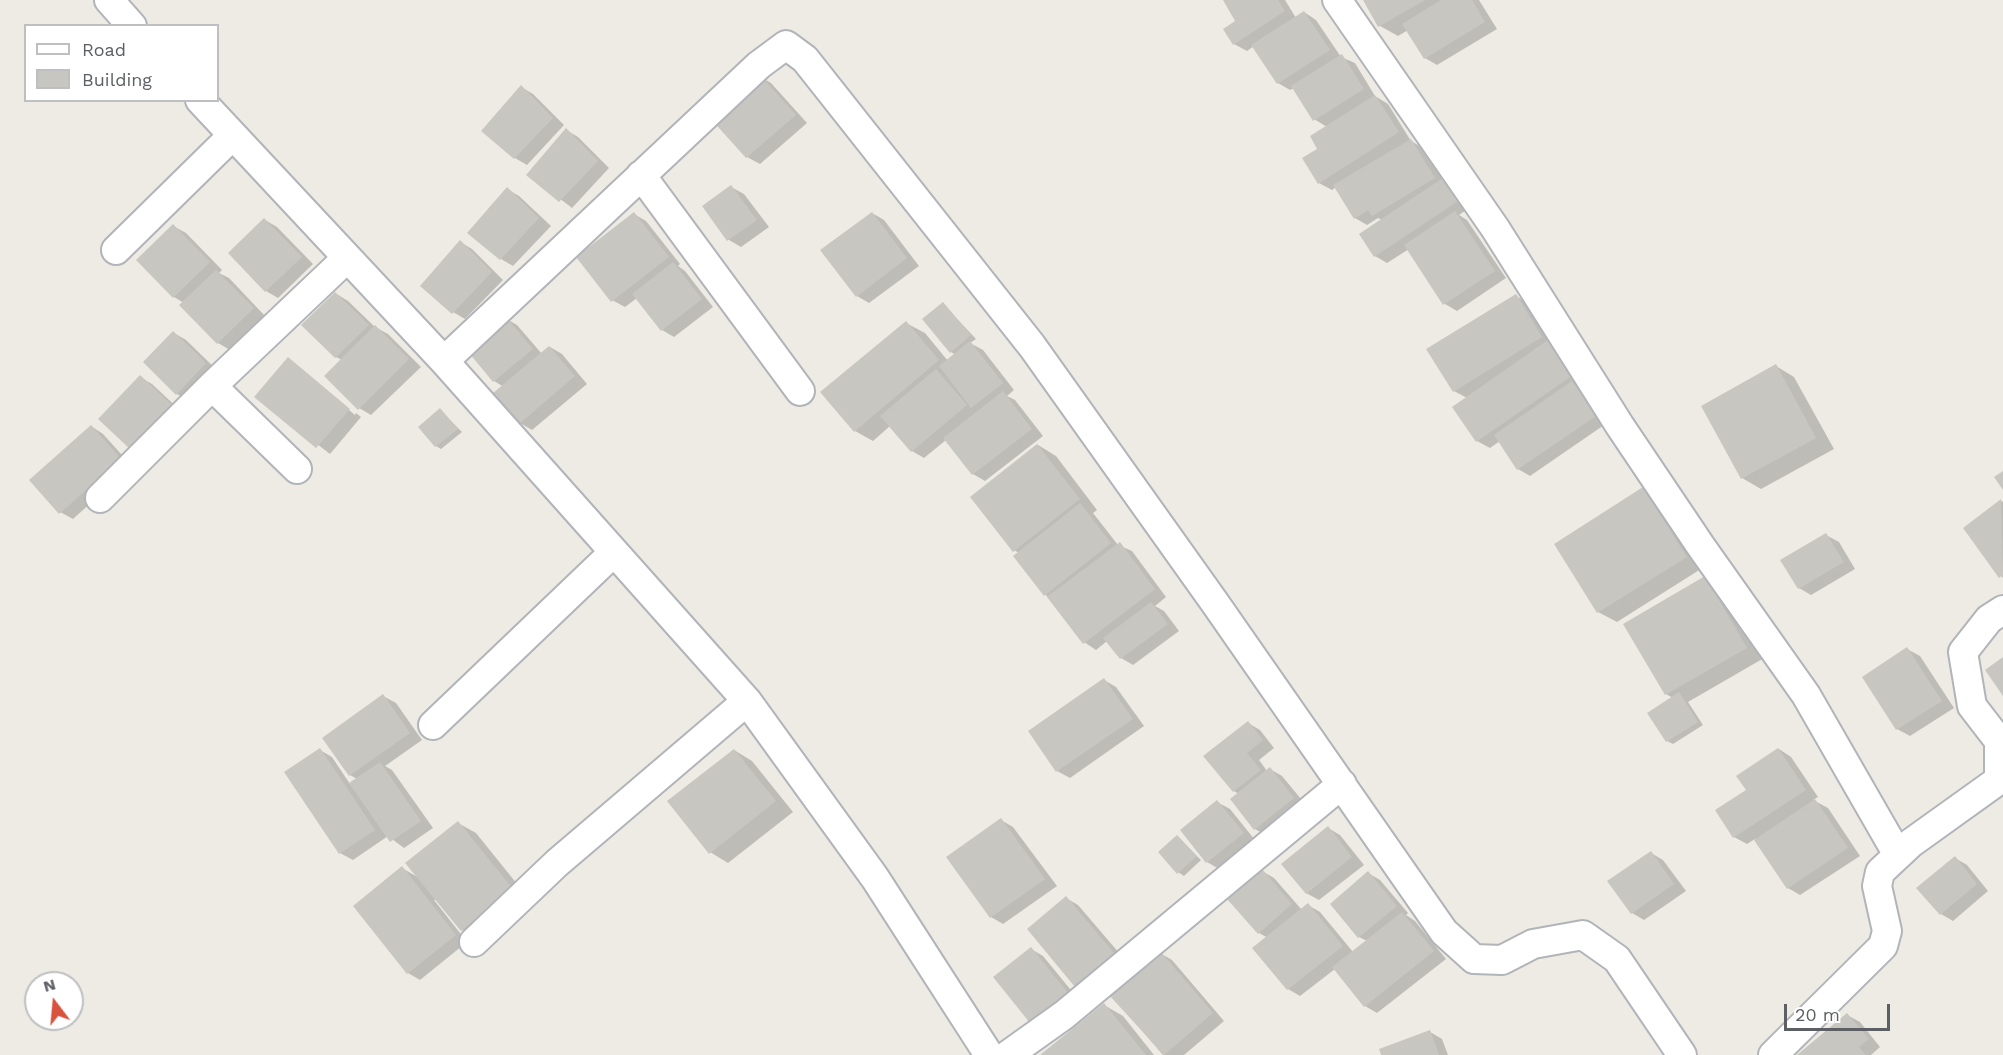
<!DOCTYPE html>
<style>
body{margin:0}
#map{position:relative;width:2003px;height:1055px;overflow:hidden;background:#edebe4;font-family:"Work Sans",sans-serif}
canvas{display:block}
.legend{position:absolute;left:24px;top:24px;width:195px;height:78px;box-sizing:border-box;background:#fff;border:2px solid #bebfc1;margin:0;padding:8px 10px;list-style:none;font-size:18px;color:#5c5f63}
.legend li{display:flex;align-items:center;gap:12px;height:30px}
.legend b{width:30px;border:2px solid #bebfc1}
.north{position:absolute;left:24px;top:971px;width:60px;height:60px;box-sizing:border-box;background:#fff;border:2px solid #bebfc1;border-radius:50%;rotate:344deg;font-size:16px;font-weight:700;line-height:24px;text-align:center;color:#5c5f63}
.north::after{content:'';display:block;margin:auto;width:21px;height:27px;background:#d8523e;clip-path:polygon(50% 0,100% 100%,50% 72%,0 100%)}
.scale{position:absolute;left:1784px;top:1004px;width:106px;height:27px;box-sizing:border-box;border:3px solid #5c5f63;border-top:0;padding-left:8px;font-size:18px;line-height:21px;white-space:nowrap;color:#5c5f63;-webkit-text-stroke:4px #fff;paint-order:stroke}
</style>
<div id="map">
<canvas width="2003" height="1055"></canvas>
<ul class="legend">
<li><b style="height:8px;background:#fff"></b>Road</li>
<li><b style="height:16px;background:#c8c6c0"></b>Building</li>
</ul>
<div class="north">N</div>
<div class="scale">20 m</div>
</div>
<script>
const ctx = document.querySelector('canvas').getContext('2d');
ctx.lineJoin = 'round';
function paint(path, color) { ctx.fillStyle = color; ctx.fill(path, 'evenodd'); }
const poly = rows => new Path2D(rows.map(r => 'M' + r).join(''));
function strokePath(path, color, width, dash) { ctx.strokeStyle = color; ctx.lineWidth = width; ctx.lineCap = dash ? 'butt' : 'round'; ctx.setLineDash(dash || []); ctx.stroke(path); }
paint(poly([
 [1226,0,1285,0,1296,18,1304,12,1316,20,1341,57,1355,63,1375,96,1388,104,1411,141,1423,148,1443,180,1472,206,1459,215,1467,220,1506,278,1457,311,1445,304,1409,249,1387,263,1375,256,1382,220,1378,218,1367,225,1355,218,1336,187,1332,190,1319,183,1319,149,1327,127,1314,119,1294,88,1290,90,1278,83,1254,46,1247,51,1234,44,1237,22],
 [1365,0,1479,0,1497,29,1437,65,1425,58,1408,30,1398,36,1380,26],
 [759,76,771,83,807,123,760,164,747,157,712,118],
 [521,87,533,94,564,125,527,165,515,158],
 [566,130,578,137,609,168,572,208,528,174],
 [731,187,744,194,769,227,741,247,729,240,704,206],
 [507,189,519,196,551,226,513,266,501,259],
 [872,213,884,220,919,266,869,303,857,296],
 [634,214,646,221,680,264,678,266,685,271,713,307,674,337,662,330,637,298,625,307,612,300],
 [265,220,277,227,313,264,278,298,266,291],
 [173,226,186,233,222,270,219,273,229,278,265,316,230,350,218,343,184,303,174,297,138,260],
 [460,242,472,249,503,280,465,319,453,312],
 [335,293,348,301,375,327,388,334,421,367,371,415,359,408,342,360,336,357],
 [1516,296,1528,303,1607,423,1530,476,1518,469,1500,441,1490,448,1477,441,1454,407,1467,398,1454,391],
 [943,304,976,339,970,343,983,350,1014,390,1007,396,1015,400,1043,436,985,481,973,474,946,440,924,458,912,451,890,426,873,441,855,431,906,323,925,333,948,361,956,355,951,352],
 [505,318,517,325,542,354,550,347,562,354,587,384,532,430,520,423,504,387,494,381],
 [174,333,186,340,218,371,189,401,177,394],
 [288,359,355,415,356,413,361,417,330,454,256,397],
 [1776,366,1794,377,1834,449,1761,489,1742,478,1703,406],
 [140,377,152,384,184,414,144,456],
 [440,410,462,432,441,449,436,446],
 [91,426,103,434,132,466,73,519,60,512],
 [1038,445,1056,456,1097,510,1093,513,1118,545,1132,551,1166,597,1155,606,1164,611,1179,631,1133,665,1121,658,1107,641,1096,650,1084,642,1045,594,1019,553,1014,550],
 [1643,489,1661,500,1704,567,1617,622,1598,612],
 [2002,501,2003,502,2003,578,1965,529],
 [1826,535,1839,542,1855,569,1811,595,1799,588],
 [1705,578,1723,589,1764,658,1688,702,1703,725,1673,744,1667,741,1673,698,1666,694],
 [1907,649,1920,656,1954,708,1910,736,1897,729,1864,677],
 [1104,680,1116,687,1144,726,1070,778,1057,771,1030,731],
 [383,696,396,703,422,740,385,766,392,770,433,828,404,848,388,836,353,860,340,853,320,750,332,757,350,784,357,779,350,775],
 [1248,723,1260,730,1274,748,1259,760,1267,771,1270,769,1282,776,1306,805,1267,836,1255,829,1239,794,1234,791],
 [1779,749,1791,757,1818,797,1813,800,1828,808,1860,856,1800,895,1788,888,1755,839,1747,844,1734,837,1748,790],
 [734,750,752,761,793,812,728,863,710,852],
 [1217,802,1230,809,1255,840,1219,869,1207,862],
 [1001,820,1013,827,1057,886,1003,924,991,917],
 [458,823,476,833,530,900,480,940,462,930,437,899,434,900,467,942,420,980,408,973,402,868,419,878],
 [1328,828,1340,835,1364,865,1319,900,1306,893],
 [1177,837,1201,860,1184,876,1178,872],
 [1651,853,1663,860,1686,891,1644,920,1632,913,1610,881],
 [1955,858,1967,865,1988,891,1953,921,1941,914],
 [1262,871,1274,878,1302,910,1308,905,1320,912,1353,952,1367,941,1359,937,1368,873,1380,880,1408,913,1406,915,1415,921,1446,959,1377,1013,1365,1006,1335,969,1300,996,1288,989,1255,948,1268,938,1259,933],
 [1066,898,1078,905,1126,961,1088,992,1076,985],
 [1031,949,1043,956,1079,1000,1043,1029],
 [1160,953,1172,960,1224,1021,1184,1055,1163,1055,1111,995],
 [1104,1005,1123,1016,1154,1055,1043,1055],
 [1847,1015,1860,1022,1880,1047,1871,1055,1799,1055],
 [1430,1032,1442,1039,1448,1055,1383,1055]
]), '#0003');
paint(poly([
 [1223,0,1278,0,1285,11,1233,45,1223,29,1235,21],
 [1363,0,1425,0,1378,27],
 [1441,0,1472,0,1485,22,1424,59,1402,24],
 [1304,11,1330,50,1277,84,1251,45],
 [1342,54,1364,89,1313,121,1291,86],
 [759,74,796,115,746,158,710,118],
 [521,85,553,118,514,159,481,131],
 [1375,95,1399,132,1318,184,1302,158,1317,149,1310,136],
 [566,128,598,161,559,202,526,175],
 [1411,139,1435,178,1372,216,1368,210,1354,219,1333,185],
 [1446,176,1461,199,1374,257,1359,234],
 [731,185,757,220,727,241,702,206],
 [507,187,539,218,500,260,467,233],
 [1455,211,1495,271,1443,305,1404,245],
 [634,212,669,257,611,302,576,257],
 [872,212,907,258,856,297,820,250],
 [264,218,302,257,265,292,228,253],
 [173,224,210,262,173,298,136,260],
 [460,240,492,272,452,314,420,286],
 [673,262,702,299,661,331,632,294],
 [216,270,254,308,217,344,179,305],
 [335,292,369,325,335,358,301,325],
 [1516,294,1542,337,1453,392,1426,349],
 [943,302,971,335,950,353,922,319],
 [505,316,533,349,493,382,465,348],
 [906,321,939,360,854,432,820,392],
 [375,325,409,359,358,410,324,376],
 [173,331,206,363,176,395,143,362],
 [1548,340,1573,375,1476,442,1452,407],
 [970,341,1003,383,971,408,939,366],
 [549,346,575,376,519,424,493,393],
 [288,357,350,409,316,448,254,397],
 [1776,364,1816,438,1741,479,1701,406],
 [936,369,967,405,911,452,880,416],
 [140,375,173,406,131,450,98,419],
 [1572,381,1596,416,1517,470,1494,435],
 [1003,391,1032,429,972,475,943,438],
 [440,408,458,429,435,447,418,427],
 [91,425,121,459,59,514,29,480],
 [1037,444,1080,499,1013,552,970,497],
 [2003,471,2003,490,1994,477],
 [1643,487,1687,557,1597,613,1554,544],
 [2001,499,2003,575,1999,578,1963,528],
 [1080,503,1111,543,1044,596,1013,556],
 [1826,533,1844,562,1798,589,1780,560],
 [1120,542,1155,589,1083,644,1047,597],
 [1705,576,1747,648,1665,695,1623,624],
 [1151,602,1168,624,1120,659,1103,638],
 [1907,647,1942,701,1896,730,1862,677],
 [2003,657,2003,696,1985,670],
 [1104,678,1133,719,1056,772,1028,731],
 [1679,692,1698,722,1666,742,1647,713],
 [383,694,410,733,349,776,322,738],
 [1248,721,1263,740,1247,753,1261,770,1233,792,1203,756],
 [320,748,375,830,339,854,284,772],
 [1778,748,1806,790,1733,838,1715,810,1746,790,1736,776],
 [734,749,776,801,709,854,667,801],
 [380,762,421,821,390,842,349,783],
 [1270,767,1294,798,1254,830,1230,799],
 [1815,799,1848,848,1787,889,1754,840],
 [1217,800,1244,833,1206,863,1180,830],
 [1001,818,1045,879,990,918,946,857],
 [458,821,513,889,461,931,405,863],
 [1328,826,1352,857,1306,894,1281,864],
 [1177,835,1197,856,1177,874,1158,852],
 [1651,851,1674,884,1631,914,1607,881],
 [1955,856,1977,884,1940,915,1916,888],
 [402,866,456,935,407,974,353,906],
 [1262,869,1292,904,1258,934,1227,899],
 [1368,871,1397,906,1358,938,1330,904],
 [1066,896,1114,953,1075,987,1027,929],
 [1308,903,1343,946,1287,990,1252,948],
 [1402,912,1434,951,1364,1007,1332,967],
 [1031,947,1068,993,1030,1023,993,977],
 [1160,951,1213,1013,1164,1055,1109,995],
 [1104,1003,1146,1055,1040,1055],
 [1847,1013,1869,1039,1859,1047,1866,1055,1797,1055],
 [1430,1030,1439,1055,1381,1055,1379,1049]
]), '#c8c6c0');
const minor = poly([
 [109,0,132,26],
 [1337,0,1495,228,1620,426,1700,545,1806,695,1898,855],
 [200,100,444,361,747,701,875,878,989,1055],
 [641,175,800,391],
 [116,250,232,136],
 [444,361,759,65,786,45,805,59,1032,346,1215,603,1444,932,1474,959,1502,960,1533,944,1583,935,1617,959,1682,1055],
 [212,386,297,469],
 [100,498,212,386,347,258],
 [433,725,614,552],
 [474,942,557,863,747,701],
 [1008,1055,1064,1015,1342,784],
 [1773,1055,1883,946,1887,931,1877,886,1880,872,1911,843,1999,780,1999,741,1972,706,1963,652,1989,619,2003,610]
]);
strokePath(minor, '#b1b4b8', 32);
strokePath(minor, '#fff', 28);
</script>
